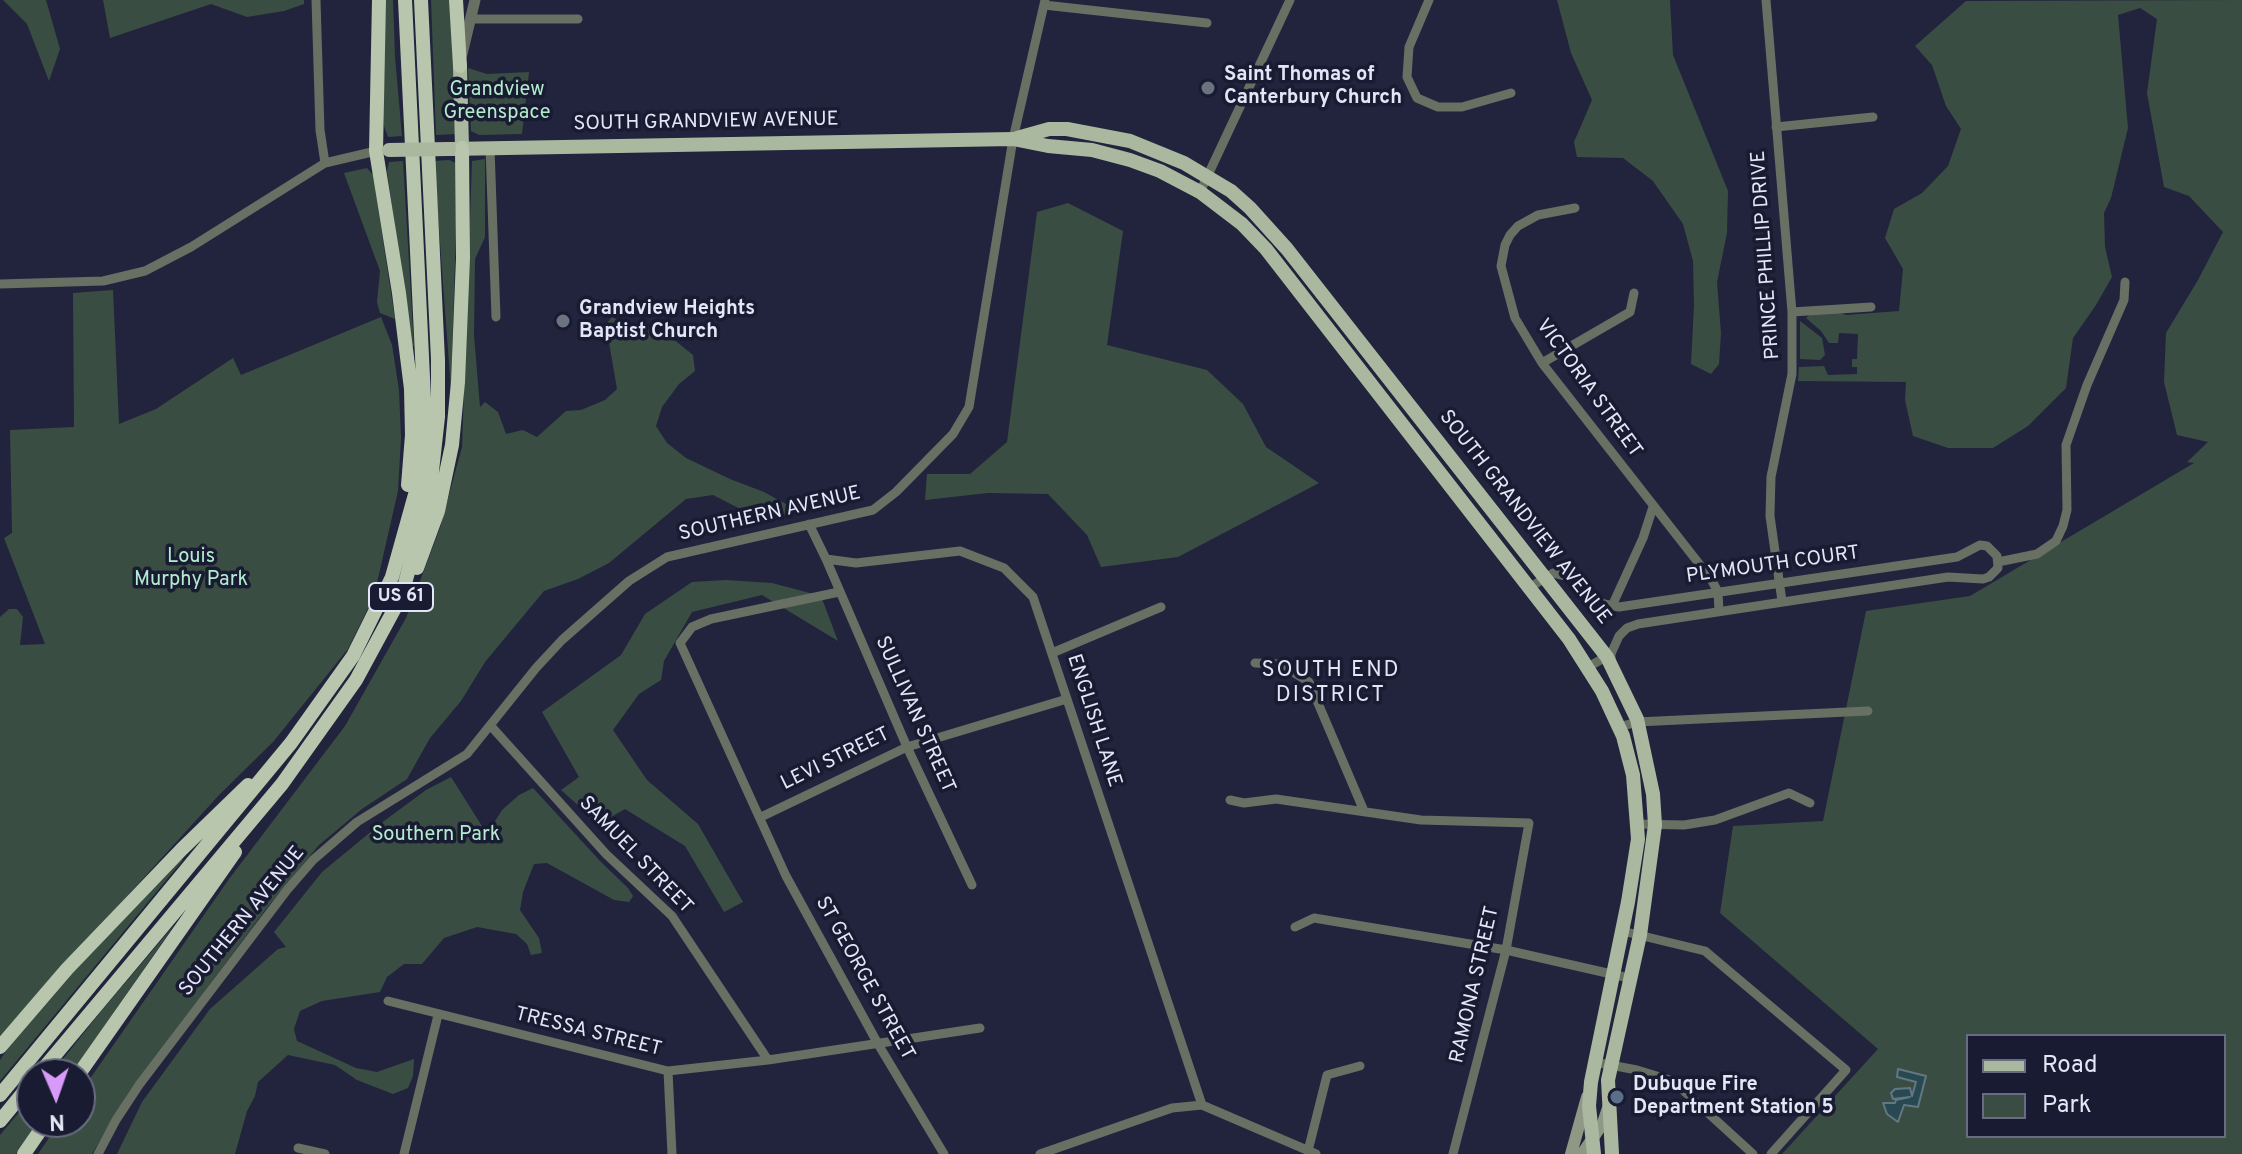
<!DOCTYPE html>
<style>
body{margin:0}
#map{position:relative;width:2242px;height:1154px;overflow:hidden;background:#21243c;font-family:Overpass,sans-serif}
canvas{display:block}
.legend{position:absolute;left:1966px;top:1034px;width:260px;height:104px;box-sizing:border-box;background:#181b31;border:2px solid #696c80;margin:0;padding:10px 14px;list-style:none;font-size:24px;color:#e3e6f6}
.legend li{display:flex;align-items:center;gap:16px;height:40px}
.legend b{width:40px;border:2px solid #696c80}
.north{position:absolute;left:16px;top:1058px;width:80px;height:80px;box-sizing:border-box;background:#181b31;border:2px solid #696c80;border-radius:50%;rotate:178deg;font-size:22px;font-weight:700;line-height:32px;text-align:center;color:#e3e6f6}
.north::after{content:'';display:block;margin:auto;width:28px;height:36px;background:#d89af8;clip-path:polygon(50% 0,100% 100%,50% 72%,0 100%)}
</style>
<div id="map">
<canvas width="2242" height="1154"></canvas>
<ul class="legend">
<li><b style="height:10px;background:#aab8a0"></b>Road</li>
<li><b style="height:22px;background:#3a4d43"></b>Park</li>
</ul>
<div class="north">N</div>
</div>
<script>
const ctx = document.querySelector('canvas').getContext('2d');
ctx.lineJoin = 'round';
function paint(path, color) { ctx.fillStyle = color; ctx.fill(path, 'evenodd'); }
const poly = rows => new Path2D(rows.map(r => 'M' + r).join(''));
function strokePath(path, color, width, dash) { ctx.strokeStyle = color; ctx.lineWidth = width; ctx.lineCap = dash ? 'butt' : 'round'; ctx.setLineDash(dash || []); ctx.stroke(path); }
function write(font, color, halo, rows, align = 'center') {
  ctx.font = font + ' Overpass,sans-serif'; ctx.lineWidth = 7; ctx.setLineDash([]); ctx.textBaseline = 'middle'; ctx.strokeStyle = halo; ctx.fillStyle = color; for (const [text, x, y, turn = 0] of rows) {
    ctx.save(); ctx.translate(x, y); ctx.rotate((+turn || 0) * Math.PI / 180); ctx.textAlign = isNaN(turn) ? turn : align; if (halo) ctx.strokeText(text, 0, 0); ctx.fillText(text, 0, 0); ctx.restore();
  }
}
paint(poly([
 [3,0,46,0,60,49,49,81,27,24],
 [103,0,304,0,304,4,284,11,247,17,211,4,110,38],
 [384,0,393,0,395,57,402,136,388,137,384,126,381,55],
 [431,0,451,0,457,134,436,135],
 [1557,0,1670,0,1673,55,1728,191,1727,233,1717,282,1721,333,1719,364,1711,374,1691,364,1694,305,1693,261,1683,224,1653,181,1623,158,1577,157,1574,142,1592,100,1571,53],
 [2242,0,2242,1154,1782,1154,1878,1049,1720,913,1733,826,1823,821,1866,611,1970,596,2194,463,2187,462,2208,442,2177,435,2164,382,2166,333,2198,280,2223,232,2189,196,2164,187,2147,93,2157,19,2140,8,2118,15,2128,128,2111,198,2104,213,2105,247,2112,277,2096,305,2073,338,2066,388,2028,426,1993,448,1948,448,1913,436,1905,400,1906,382,1798,381,1799,367,1824,366,1828,375,1857,374,1857,367,1852,367,1852,359,1857,359,1858,334,1839,333,1838,343,1829,343,1821,331,1806,318,1811,313,1839,312,1846,315,1899,311,1903,269,1885,238,1894,209,1922,193,1948,166,1961,129,1946,106,1932,65,1915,46,1966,1],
 [1968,1036,2224,1036,2224,1136,1968,1136],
 [468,68,487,74,529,72,522,134,479,135,471,131],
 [485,159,485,237,475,259,474,335,480,407,485,402,498,412,506,434,523,430,537,437,566,411,581,410,605,400,617,389,606,325,612,316,625,327,657,326,693,355,695,371,679,384,662,407,656,426,667,443,686,458,730,479,764,492,786,504,788,514,760,519,713,495,686,499,609,563,578,579,544,591,485,662,461,701,430,738,407,779,362,809,319,845,269,905,129,1092,92,1154,38,1154,60,1122,80,1122,80,1093,229,879,345,726,406,618,440,528,462,447,472,161],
 [449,160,458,164,451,391,434,161],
 [403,161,414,346,412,346,387,171,389,162],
 [367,168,373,175,395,319,380,313,377,302,380,271,344,173],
 [1068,203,1123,231,1107,345,1207,370,1243,404,1266,447,1319,483,1178,557,1101,567,1087,535,1048,494,988,493,925,500,927,474,970,474,1007,442,1037,212],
 [113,290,119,424,156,409,233,358,241,375,381,317,392,345,399,390,401,438,398,491,374,596,348,649,273,742,219,795,0,1036,0,617,9,609,17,609,23,617,20,645,45,644,4,538,12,533,10,430,74,427,73,293],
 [1800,321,1822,338,1825,355,1820,360,1800,359],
 [726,580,772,583,821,596,838,641,762,595,692,612,664,661,661,680,639,694,613,730,647,780,698,824,743,902,724,912,685,846,625,809,599,824,561,790,579,777,542,712,621,655,645,614,692,582],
 [451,777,487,834,502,810,519,795,533,788,601,862,628,888,633,896,629,902,614,900,547,863,534,864,523,892,520,910,539,938,542,953,531,955,527,944,516,934,477,927,444,938,422,964,404,964,387,977,380,992,322,1001,300,1011,294,1029,297,1041,356,1068,377,1072,414,1059,413,1076,408,1088,393,1094,357,1080,335,1065,288,1055,258,1082,255,1096,247,1111,235,1154,117,1154,142,1102,210,1009,278,949,286,947,274,932,322,872,384,821,426,790],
 [181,860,183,860,0,1081,0,1060,21,1029,50,994],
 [175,924,71,1074,51,1074,103,1009],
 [32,1097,32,1122,38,1122,16,1154,0,1154,0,1135]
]), '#3a4d43');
const water = poly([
 [1898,1069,1926,1076,1918,1107,1904,1105,1898,1122,1887,1114,1883,1103,1895,1103,1896,1100,1910,1097,1893,1099,1891,1093,1895,1089,1910,1088,1912,1096,1916,1082,1897,1077,1898,1069]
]);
paint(water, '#294952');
strokePath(water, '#617883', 2);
strokePath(poly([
 [316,0,320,130,325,163],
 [1429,0,1409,47,1407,77,1417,98,1438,107,1462,107,1511,93],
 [1766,0,1792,312,1792,374,1771,477,1770,516,1782,601],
 [1044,5,1207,23],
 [470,19,578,19],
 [1776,127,1873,117],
 [490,148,496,317],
 [1200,192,1290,0],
 [1575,208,1538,215,1518,226,1510,235,1505,245,1501,266,1515,318,1542,363,1711,579,1718,592,1719,611],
 [0,284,103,281,145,271,191,247,325,163,376,151],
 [1792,312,1871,307],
 [1542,363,1630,312,1634,293],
 [809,524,826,559,856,563,960,551,1004,568,1033,597,1202,1105],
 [826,559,907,747,972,885],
 [1998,562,2037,554,2056,541,2063,526,2067,510,2066,445,2087,385,2124,300,2125,282],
 [1529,588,1553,573,1572,578,1590,595,1604,604,1619,607,1957,557,1980,545,1987,546,1997,556,1998,568,1989,577,1983,579,1948,577,1638,624,1627,628,1619,636,1611,654,1611,661],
 [839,592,711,619,692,627,680,643,786,876,878,1044,944,1154],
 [1612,606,1643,538,1653,507],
 [1052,653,1161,607],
 [1255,663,1280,664,1309,682,1364,811],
 [1588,667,1611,654],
 [490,725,606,854,672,916,768,1060],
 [1619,727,1637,722,1868,711],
 [1230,800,1244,803,1276,799,1421,820,1529,823,1506,950,1453,1154],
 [761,817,907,747,1067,699],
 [1637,824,1684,825,1715,820,1789,793,1810,803],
 [1295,927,1314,918,1506,950,1629,978],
 [1622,931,1705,951,1846,1070,1771,1154],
 [388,1001,668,1071,768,1060,980,1028],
 [1594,1062,1637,1070,1673,1081,1753,1154],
 [668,1071,672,1154],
 [298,1148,325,1154],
 [1308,1151,1327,1075,1360,1066],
 [98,1154,116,1120,139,1085,287,890,313,860,357,822,467,754,536,668,562,640,629,581,667,557,873,510,896,492,953,434,969,407,1013,139,1045,0],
 [404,1154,438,1015],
 [1040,1154,1172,1108,1202,1105,1316,1154]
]), '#686f63', 9);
strokePath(poly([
 [462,54,475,0]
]), '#686f63', 11);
strokePath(poly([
 [1571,1154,1587,1097],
 [1582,1154,1603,1123,1608,1108]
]), '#8d9885', 12);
strokePath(poly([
 [460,66,462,148],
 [1017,138,1049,129,1067,129,1130,141,1184,163,1231,191,1250,208,1287,249,1607,657,1637,719,1653,794,1655,825,1640,935,1608,1080,1612,1154],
 [450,149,1013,139,1048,146,1092,150,1130,160,1160,171,1200,192,1242,224,1266,249,1569,639,1602,691,1623,736,1633,775,1638,839,1628,902,1591,1082,1589,1106,1594,1154]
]), '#aab8a0', 14);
strokePath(poly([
 [379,0,376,151,399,293,411,389,412,435,408,485],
 [456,0,460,66],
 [417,568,438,511,452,445,458,382,463,258,462,148],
 [0,1047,67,969,182,849,248,785],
 [39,1074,282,784,356,680,402,595,430,489,438,417,438,360,421,0],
 [79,1074,235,852],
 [0,1095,291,743,353,656,392,577,416,491,425,419,405,0],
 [0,1121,32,1082],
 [24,1154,46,1122]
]), '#b7c6ac', 14);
strokePath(poly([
 [389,150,449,149]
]), '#aab8a0', 14);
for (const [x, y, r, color] of [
 [1208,88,8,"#6b7280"],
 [563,321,8,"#6b7280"],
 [1617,1097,8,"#5c6f8a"]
]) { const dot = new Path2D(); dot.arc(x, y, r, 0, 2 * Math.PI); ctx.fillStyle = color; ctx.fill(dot); strokePath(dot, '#181b31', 3); }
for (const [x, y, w] of [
 [401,597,64]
]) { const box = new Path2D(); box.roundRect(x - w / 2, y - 14, w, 28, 6); ctx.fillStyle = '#181b31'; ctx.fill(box); strokePath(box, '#e3e6f6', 2); }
write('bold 18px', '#e3e6f6', null, [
 ["US 61",401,597]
]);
write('bold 20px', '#e3e6f6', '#181b31', [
 ["Saint Thomas of",1224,76],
 ["Canterbury Church",1224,99],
 ["Grandview Heights",579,310],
 ["Baptist Church",579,333],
 ["Dubuque Fire",1633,1086],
 ["Department Station 5",1633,1109]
], 'left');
write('20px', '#b4ecce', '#181b31', [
 ["Grandview",497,91],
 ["Greenspace",497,114],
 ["Louis",191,558],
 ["Murphy Park",191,581],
 ["Southern Park",436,836]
]);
write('20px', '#e3e6f6', '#181b31', [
 ["SOUTH GRANDVIEW AVENUE",706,123,-1],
 ["PRINCE PHILLIP DRIVE",1767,255,-94],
 ["VICTORIA STREET",1588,389,54],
 ["SOUTHERN AVENUE",770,515,-13],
 ["SOUTH GRANDVIEW AVENUE",1524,518,52],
 ["PLYMOUTH COURT",1773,566,-8],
 ["SULLIVAN STREET",914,715,66],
 ["ENGLISH LANE",1093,721,72],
 ["LEVI STREET",836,760,-26],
 ["SAMUEL STREET",635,856,46],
 ["SOUTHERN AVENUE",243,922,-51],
 ["ST GEORGE STREET",864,979,61],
 ["RAMONA STREET",1476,985,-77],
 ["TRESSA STREET",588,1033,14]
]);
ctx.letterSpacing = '2px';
write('22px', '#e3e6f6', '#181b31', [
 ["SOUTH END",1331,672],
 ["DISTRICT",1331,697]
]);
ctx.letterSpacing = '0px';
</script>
